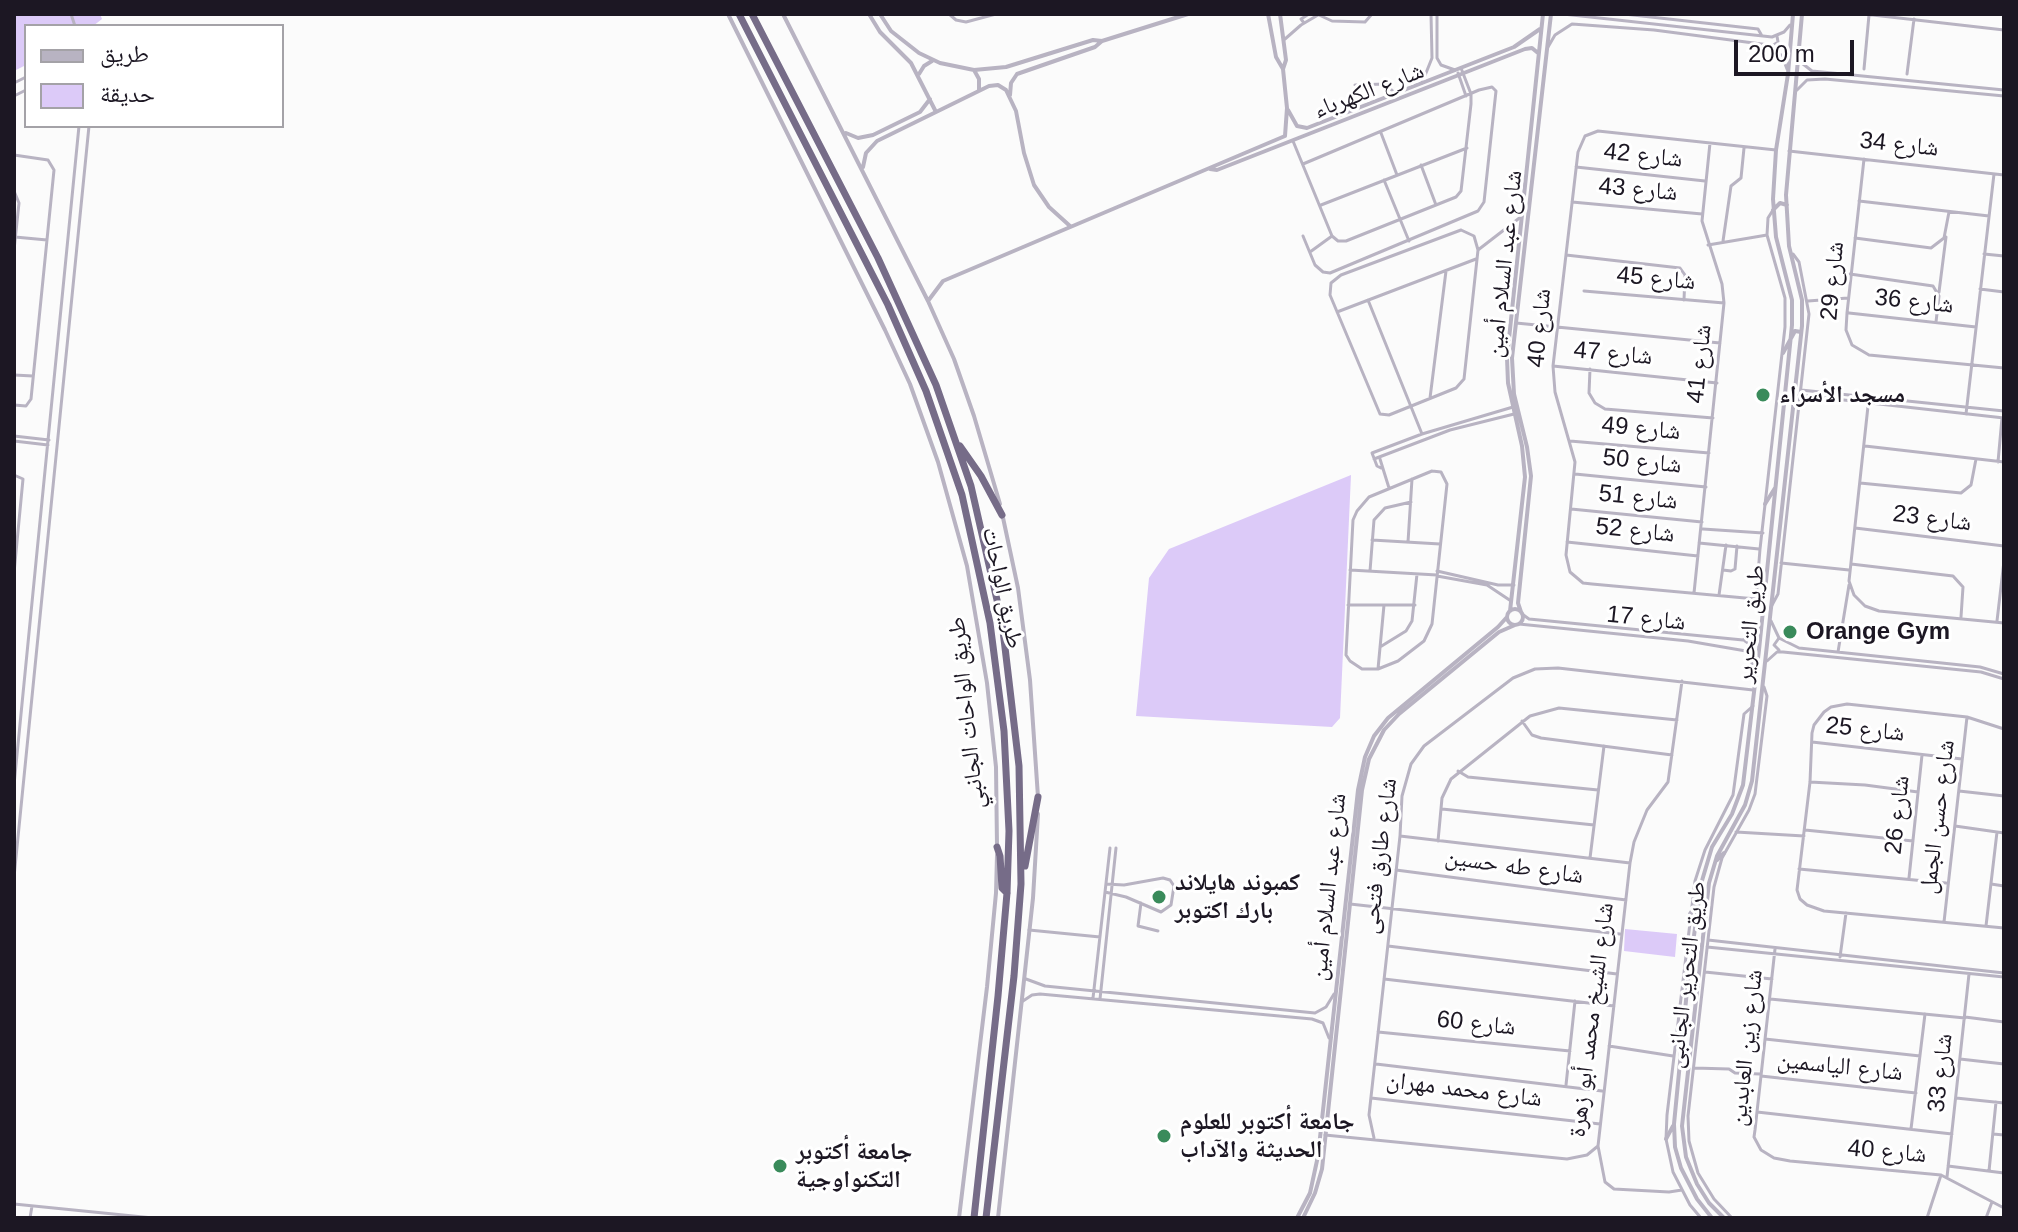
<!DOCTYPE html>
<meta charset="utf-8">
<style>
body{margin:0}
#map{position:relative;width:2018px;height:1232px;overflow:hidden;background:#fbfbfb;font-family:Helvetica,"Noto Naskh Arabic",sans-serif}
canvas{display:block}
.frame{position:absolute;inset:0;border:16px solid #1c1723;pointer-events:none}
.legend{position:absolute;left:24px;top:24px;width:260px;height:104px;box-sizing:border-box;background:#fff;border:2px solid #a4a2a7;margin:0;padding:10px 14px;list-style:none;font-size:24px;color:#1c1723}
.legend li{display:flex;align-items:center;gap:16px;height:40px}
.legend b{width:40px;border:2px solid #a4a2a7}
.scale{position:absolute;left:1734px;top:40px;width:120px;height:36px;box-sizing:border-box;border:4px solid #1c1723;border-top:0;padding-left:10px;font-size:24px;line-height:28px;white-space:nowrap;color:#1c1723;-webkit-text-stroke:6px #fff;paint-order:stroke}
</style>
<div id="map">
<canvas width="2018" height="1232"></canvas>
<div class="frame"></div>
<ul class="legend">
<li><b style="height:10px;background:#b8b3c2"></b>طريق</li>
<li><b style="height:22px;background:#dccaf8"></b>حديقة</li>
</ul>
<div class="scale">200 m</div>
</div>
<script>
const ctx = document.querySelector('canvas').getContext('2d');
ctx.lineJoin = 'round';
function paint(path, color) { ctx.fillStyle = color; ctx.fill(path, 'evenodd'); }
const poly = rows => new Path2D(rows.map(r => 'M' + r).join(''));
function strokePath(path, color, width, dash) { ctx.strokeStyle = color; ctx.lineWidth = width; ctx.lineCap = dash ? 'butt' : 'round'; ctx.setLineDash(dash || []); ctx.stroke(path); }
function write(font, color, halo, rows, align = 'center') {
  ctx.font = font + ' Helvetica,"Noto Naskh Arabic",sans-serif'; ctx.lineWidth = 6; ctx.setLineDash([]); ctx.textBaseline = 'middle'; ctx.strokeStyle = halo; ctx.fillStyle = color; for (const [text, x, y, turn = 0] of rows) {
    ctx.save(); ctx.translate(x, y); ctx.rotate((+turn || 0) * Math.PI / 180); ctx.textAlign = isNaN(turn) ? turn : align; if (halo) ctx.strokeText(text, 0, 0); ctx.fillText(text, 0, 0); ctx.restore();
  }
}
paint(poly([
 [14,14,100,14,102,19,93,26,26,26,26,65,14,71],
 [1351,475,1340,718,1332,727,1136,716,1149,578,1169,549],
 [1625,929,1677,934,1675,957,1624,951]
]), '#dccaf8');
strokePath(poly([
 [71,14,75,26],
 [949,14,956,20,966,22,996,14],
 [1437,14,1437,58,1441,65,1455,70],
 [1563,14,1772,37,1784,32,1790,25],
 [1624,14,1758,29,1762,36],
 [1864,14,2004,30],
 [1319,15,1332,21,1365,22,1372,14],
 [1304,23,1301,19,1309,14],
 [1285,39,1301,25,1318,15],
 [1772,46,1778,42,1777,36],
 [1548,47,1555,35,1572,24,1654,30,1769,45,1782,56,1787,69],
 [1799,57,1803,64,1812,71,2004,90],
 [1864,69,1869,15],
 [1458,73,1466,96],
 [1907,74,1914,19],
 [14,83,26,77],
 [1422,83,1432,58,1431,14],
 [1355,85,1385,84,1395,93],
 [1797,90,1807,80,1825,79,2004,96],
 [14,96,26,90],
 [1381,133,1397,175],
 [1293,141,1332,236,1338,241,1346,241,1456,197,1461,191,1471,104,1471,94,1461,68],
 [1789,151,2004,175],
 [14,155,48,160,54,170,31,399,26,406,14,405],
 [1864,159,1847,313,1846,330,1852,345,1869,355,2004,368],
 [1421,165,1436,205],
 [1576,167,1705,181],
 [1384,180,1409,241],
 [14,191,19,203,14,250],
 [1859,201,1989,216],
 [1572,202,1702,214],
 [1321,205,1467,148],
 [1461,230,1474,236,1478,250,1464,379,1456,388,1389,415,1380,414,1330,295,1331,283,1341,275,1461,230],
 [1303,236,1315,265,1323,272,1330,273,1478,211,1484,202,1496,91,1492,87,1479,90,1303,164],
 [15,237,47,240],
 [1855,238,1931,248,1944,238,1949,212],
 [1723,241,1731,186,1741,178,1744,148],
 [1708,245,1767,235],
 [1478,250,1522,216],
 [1310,252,1332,236],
 [1984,254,2004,256],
 [1566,255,1680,268,1685,275,1684,300],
 [1850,274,1933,286,1939,296,1936,322],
 [1980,289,2004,292],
 [1584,291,1724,303],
 [1939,292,1946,237],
 [1368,300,1422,434],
 [1808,301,1848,298],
 [1337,312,1476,259],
 [1849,313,1976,327],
 [1516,323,1720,343],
 [1553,366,1717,383],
 [1590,369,1589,393,1595,403,1605,409,1713,418],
 [14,375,33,376],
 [1801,390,2004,411],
 [1799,395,2004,418],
 [1869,397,1849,581,1854,595,1865,606,1879,611,2004,623],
 [1430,398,1446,271],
 [1966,414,1994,174],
 [14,436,49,440],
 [14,441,48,445],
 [1570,441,1709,453],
 [1865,446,2004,462],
 [1374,459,1450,430,1514,414],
 [1380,459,1389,488],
 [1998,462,2002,418],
 [1381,468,1377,466,1372,453,1422,434,1513,407],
 [1432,471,1441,472,1447,484,1432,624,1424,641,1398,661,1378,669,1362,669,1350,661,1346,655,1353,520,1357,511,1369,497,1432,471],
 [1575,474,1706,487],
 [14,475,23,479,14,573],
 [1860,483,1961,493,1971,485,1976,459],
 [1571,509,1702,522],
 [1855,528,2004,546],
 [1703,529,1763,533],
 [1372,540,1440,544],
 [1408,542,1412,479],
 [1567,542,1698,556],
 [1699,543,1759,549],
 [1781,563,1849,570],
 [1851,564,1953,576,1963,587,1961,617],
 [1350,570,1437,575],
 [1723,570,1731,571,1735,569,1737,546],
 [1370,571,1374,520,1385,508,1411,502],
 [1437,571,1498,585,1514,585],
 [1437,576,1487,585,1511,601],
 [1694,593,1724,303,1722,284,1702,221,1710,143],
 [1719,595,1726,545],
 [1756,599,1592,584,1583,583,1570,572,1566,555,1575,462,1555,392,1553,366,1578,152,1585,136,1598,131,1776,150],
 [1348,605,1415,605],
 [1771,607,1778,594,1809,314,1799,262,1793,254],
 [1762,611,1756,599,1760,549,1785,327,1785,298,1767,235,1768,218,1773,210],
 [1522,614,1529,619,1743,640,1761,626],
 [1771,621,1779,638,1799,648,1980,667,2004,674],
 [1997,621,2004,561],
 [1519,624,1688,641,1746,651,1756,671],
 [1745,641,1751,645,1746,651],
 [1380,647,1406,631,1412,621,1417,574],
 [1779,650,1774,645,1779,638],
 [1838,652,1849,585],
 [1767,661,1777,652,1783,652,1981,672,2004,679],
 [1378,669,1384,605],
 [1522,721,1532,735,1541,738,1672,755],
 [2004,729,1967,717,1847,704,1831,707,1824,712,1814,725,1812,733,1810,782,1797,890,1800,899,1807,905,1824,911,2004,928],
 [1812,742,1962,759],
 [1458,771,1468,777,1598,790],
 [1810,782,1865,785,1918,792],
 [14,785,79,126],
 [1959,791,2004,796],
 [1442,809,1594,825],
 [1955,826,2004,833],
 [1805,830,1913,841],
 [1736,832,1804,836],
 [1400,836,1630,863],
 [1438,841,1442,798,1451,779,1530,716,1559,708,1677,720],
 [1590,858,1604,746],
 [1799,869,1946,883],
 [1396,870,1626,900],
 [14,877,89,126],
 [1909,878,1922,755],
 [1991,884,2004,886],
 [1105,892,1126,897,1161,912,1171,905,1174,886,1170,880,1163,878,1124,885,1106,884],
 [1141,903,1138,926,1158,931],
 [1350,904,1620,934],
 [1944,922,1967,717],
 [1986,926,1997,832],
 [1029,930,1100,937],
 [1708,940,2004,973],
 [1388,946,1617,974],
 [1707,947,2004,977],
 [1775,949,1755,1130,1754,1137,1761,1150,1774,1158,1790,1161,1941,1175,2004,1208],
 [1840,957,1846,913],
 [1705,972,1772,979],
 [1026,979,1045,986,1315,1013,1326,1007,1334,994],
 [1384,979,1614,1006],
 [1093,998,1110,848],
 [1100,999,1116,848],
 [1770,999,1965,1018],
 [1023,1001,1032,995,1040,994,1312,1019,1323,1023,1329,1038],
 [1965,1017,2004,1022],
 [1378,1032,1570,1051],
 [1765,1039,1920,1056],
 [1609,1046,1673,1056],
 [1960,1059,2004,1064],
 [1376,1064,1602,1091],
 [1694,1068,1729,1069,1735,1073,1760,1074],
 [1761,1076,1916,1093],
 [1566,1085,1575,1001],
 [1371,1098,1600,1124],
 [1956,1098,2004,1103],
 [1757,1112,1952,1134],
 [1911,1129,1925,1014],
 [1993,1134,2004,1135],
 [1325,1135,1567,1159,1587,1155,1598,1146,1630,863,1634,842,1647,810,1668,782,1682,681],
 [1374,1138,1369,1115,1400,836,1402,796,1411,764,1424,746,1513,678,1535,669,1558,668,1753,690],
 [1598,1146,1605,1182,1614,1189,1669,1192,1682,1190],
 [1948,1166,2004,1173],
 [1989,1171,1996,1102],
 [1947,1177,1969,974],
 [14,1204,153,1218],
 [30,1218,32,1206],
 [1701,1218,1690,1205,1673,1172,1666,1139,1667,1115,1695,881,1705,850,1733,795,1744,714,1753,706],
 [1732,1218,1714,1199,1698,1173,1689,1141,1688,1116,1714,887,1722,858,1749,810,1755,794,1767,696,1764,687],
 [1927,1218,1941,1175],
 [1986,1218,1992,1202]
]), '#b8b3c2', 3);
strokePath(poly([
 [728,14,885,330,910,384,938,462,967,566,987,683,996,767,997,846],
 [783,14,928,301,954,359,974,416,1000,504],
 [869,14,880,32,911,63,936,112],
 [880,14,891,31,919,53,940,63,974,70,1006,67,1093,40,1102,41,1188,14],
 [1268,14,1276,57,1283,69],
 [974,70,979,79,979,90],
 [919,74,924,66,932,61],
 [1010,95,1011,83,1017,74,1095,47,1102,41],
 [1288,110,1297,126,1307,128,1514,47,1540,29],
 [846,133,858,138,873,135,920,112,930,99],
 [863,167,866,153,877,141,989,86,998,85,1006,90,1016,111,1024,153,1034,185,1049,207,1070,226],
 [1210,169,1217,170,1525,49,1532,48,1538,53],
 [1773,210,1780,203,1787,205],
 [928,301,943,281,1285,136,1287,108,1283,69,1286,60,1280,14],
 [1783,353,1795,331,1801,332],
 [1765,504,1775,488],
 [1002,513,1018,588,1030,680,1038,797],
 '1507 617a8 8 0 1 1 16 0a8 8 0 1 1-16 0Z',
 [1510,611,1525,477,1522,446,1508,383,1507,358,1543,14],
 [1521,612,1518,603,1531,476,1527,447,1514,394,1512,358,1551,14],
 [1717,860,1724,853],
 [1690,914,1697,904],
 [1666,1139,1673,1126],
 [959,1218,987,987,996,893,997,855],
 [998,1218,1033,898,1038,814],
 [1297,1218,1310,1193,1318,1156,1358,790,1365,757,1374,736,1388,718,1498,627,1507,617],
 [1303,1218,1315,1193,1322,1169,1362,790,1369,759,1384,730,1399,714,1499,632,1515,625],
 [1712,1218,1697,1199,1681,1168,1675,1147,1674,1124,1688,980,1701,884,1712,847,1732,814,1743,785,1759,650,1792,325,1792,300,1776,237,1773,199,1776,150,1788,74,1793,14],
 [1724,1218,1709,1203,1697,1184,1686,1157,1682,1126,1709,883,1717,856,1745,805,1752,781,1802,326,1802,300,1789,246,1786,195,1802,14]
]), '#b8b3c2', 4);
strokePath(poly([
 [739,14,888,305,926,391,962,495,990,623,1004,731,1009,831,1007,893,998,996,974,1218],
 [752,14,878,258,936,385,971,486,1002,622,1019,766,1021,884,1014,976,986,1218],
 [960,446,981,476,1002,515],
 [997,847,1000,856,1002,888,1007,893],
 [1025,866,1038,797]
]), '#766c88', 7);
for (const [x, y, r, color] of [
 [1763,395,8,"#3a8b5b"],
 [1790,632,8,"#3a8b5b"],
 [1159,897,8,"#3a8b5b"],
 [1164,1136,8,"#3a8b5b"],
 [780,1166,8,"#3a8b5b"]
]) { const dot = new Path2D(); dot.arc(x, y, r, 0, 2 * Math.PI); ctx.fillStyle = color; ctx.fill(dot); strokePath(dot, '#fff', 3); }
write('24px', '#1c1723', '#fff', [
 ["شارع الكهرباء",1369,91,-21],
 ["شارع 34",1899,145,6],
 ["شارع 42",1643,156,6],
 ["شارع 43",1638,190,5],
 ["شارع عبد السلام أمين",1505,264,-84],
 ["شارع 45",1656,279,5],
 ["شارع 29",1833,281,-85],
 ["شارع 36",1914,302,6],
 ["شارع 40",1540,328,-85],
 ["شارع 47",1613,354,5],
 ["شارع 41",1700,364,-84],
 ["شارع 49",1641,429,5],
 ["شارع 50",1642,462,6],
 ["شارع 51",1638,498,6],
 ["شارع 23",1932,519,7],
 ["شارع 52",1635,531,6],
 ["طريق الواحات",1002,588,78],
 ["شارع 17",1646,619,6],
 ["طريق التحرير",1751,624,-84],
 ["طريق الواحات الجانبي",967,713,-96],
 ["شارع 25",1865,730,6],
 ["شارع 26",1898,815,-84],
 ["شارع حسن الجمل",1938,817,-83],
 ["شارع طارق فتحى",1380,856,-83],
 ["شارع طه حسين",1514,867,8],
 ["شارع عبد السلام أمين",1329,887,-84],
 ["طريق التحرير الجانبى",1687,975,-83],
 ["شارع الشيخ محمد أبو زهرة",1592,1020,-83],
 ["شارع 60",1476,1024,6],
 ["شارع زين العابدين",1747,1048,-84],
 ["شارع الياسمين",1840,1067,6],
 ["شارع 33",1941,1073,-84],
 ["شارع محمد مهران",1464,1090,7],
 ["شارع 40",1887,1152,5]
]);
write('bold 24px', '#1c1723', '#fff', [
 ["مسجد الأسراء",1779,395],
 ["Orange Gym",1806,632],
 ["كمبوند هايلاند",1175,883],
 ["بارك اكتوبر",1175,911],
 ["جامعة أكتوبر للعلوم",1180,1122],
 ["الحديثة والآداب",1180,1150],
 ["جامعة أكتوبر",796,1152],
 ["التكنواوجية",796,1180]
], 'left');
</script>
